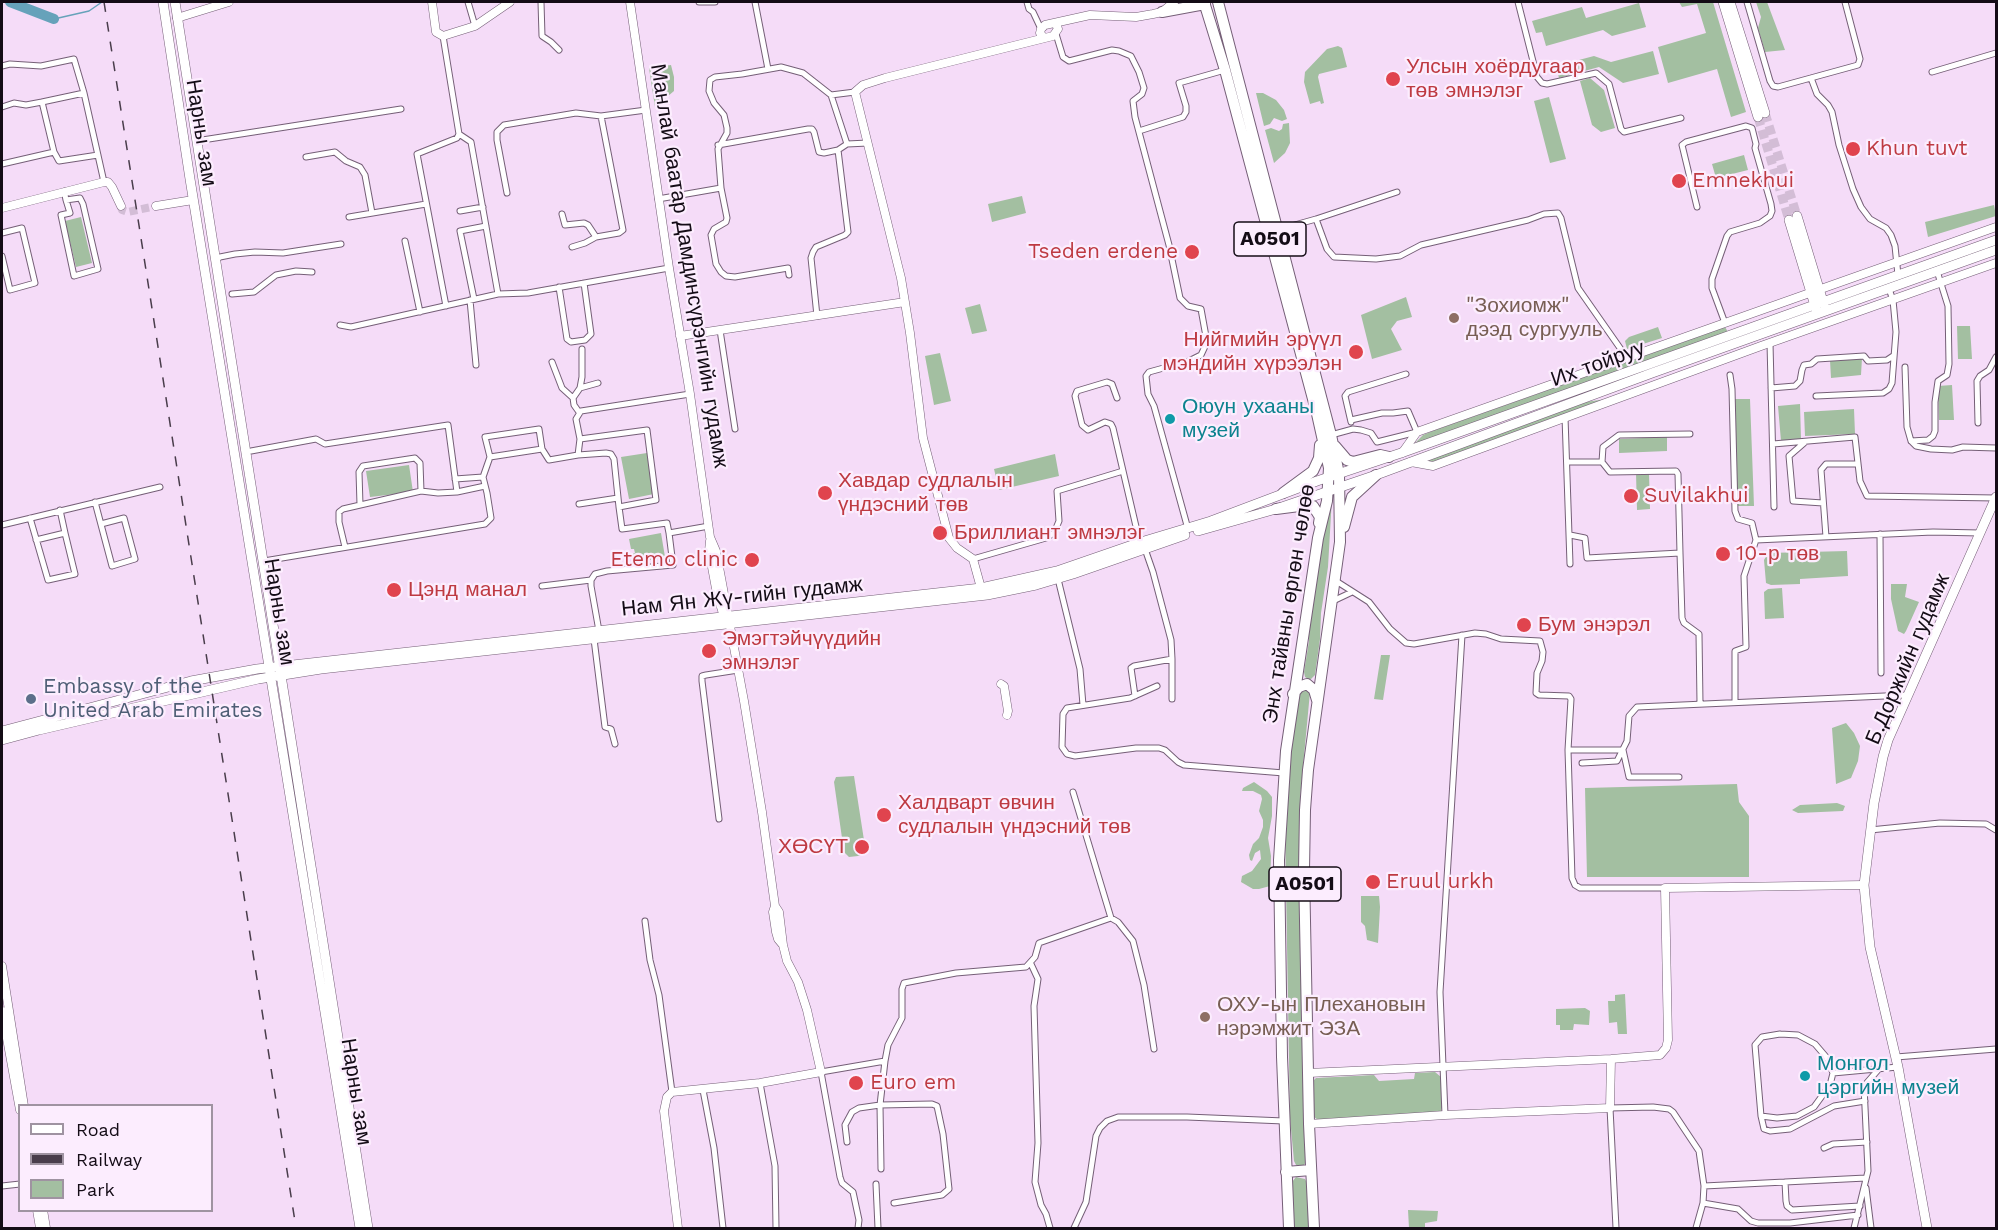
<!DOCTYPE html>
<meta charset="utf-8">
<style>
body{margin:0}
#map{position:relative;width:1998px;height:1230px;overflow:hidden;background:#f5dcf8;font-family:"Work Sans",sans-serif}
canvas{display:block}
.frame{position:absolute;inset:0;border:3px solid #140c16;pointer-events:none}
.legend{position:absolute;left:18px;top:1104px;width:195px;height:108px;box-sizing:border-box;background:#fcedfe;border:2px solid #9f93a1;margin:0;padding:8px 10px;list-style:none;font-size:18px;color:#140c16}
.legend li{display:flex;align-items:center;gap:12px;height:30px}
.legend b{width:30px;border:2px solid #9f93a1}
</style>
<div id="map">
<canvas width="1998" height="1230"></canvas>
<div class="frame"></div>
<ul class="legend">
<li><b style="height:8px;background:#fff"></b>Road</li>
<li><b style="height:8px;background:#493d4b"></b>Railway</li>
<li><b style="height:16px;background:#a3bfa1"></b>Park</li>
</ul>
</div>
<script>
const ctx = document.querySelector('canvas').getContext('2d');
ctx.lineJoin = 'round';
function paint(path, color) { ctx.fillStyle = color; ctx.fill(path, 'evenodd'); }
const poly = rows => new Path2D(rows.map(r => 'M' + r).join(''));
function strokePath(path, color, width, dash) { ctx.strokeStyle = color; ctx.lineWidth = width; ctx.lineCap = dash ? 'butt' : 'round'; ctx.setLineDash(dash || []); ctx.stroke(path); }
function write(font, color, halo, rows, align = 'center') {
  ctx.font = font + ' "Work Sans",sans-serif'; ctx.lineWidth = 4.5; ctx.setLineDash([]); ctx.textBaseline = 'middle'; ctx.strokeStyle = halo; ctx.fillStyle = color; for (const [text, x, y, turn = 0] of rows) {
    ctx.save(); ctx.translate(x, y); ctx.rotate((+turn || 0) * Math.PI / 180); ctx.textAlign = isNaN(turn) ? turn : align; if (halo) ctx.strokeText(text, 0, 0); ctx.fillText(text, 0, 0); ctx.restore();
  }
}
paint(poly([
 [1679,2,1713,2,1746,112,1731,117,1717,69,1668,83,1658,47,1706,33,1697,4,1682,7],
 [1756,2,1767,2,1785,50,1765,52,1758,28,1761,17],
 [1639,3,1646,27,1612,36,1603,30,1546,46,1542,32,1536,33,1532,21,1582,7,1586,18],
 [1338,46,1342,48,1347,67,1319,74,1318,77,1324,103,1321,104,1320,101,1310,104,1304,82,1305,72,1327,49],
 [1653,51,1659,74,1623,83,1599,67,1559,78,1556,66,1594,56,1611,62],
 [671,65,674,77,674,91,655,107,649,68],
 [1590,78,1604,90,1615,128,1601,132,1592,125,1580,81],
 [1256,93,1263,93,1276,100,1284,110,1287,119,1282,121,1274,118,1270,124,1264,126],
 [1549,97,1566,159,1550,163,1534,101],
 [1289,123,1290,143,1285,153,1274,163,1265,130,1271,128,1279,131,1282,129,1283,124],
 [1744,155,1748,170,1716,178,1712,164],
 [1022,196,1026,213,992,222,988,204],
 [1994,205,1996,216,1928,237,1925,222],
 [81,217,92,263,76,267,65,221],
 [1406,297,1412,317,1397,321,1391,329,1402,350,1372,359,1361,315],
 [980,304,987,331,972,334,965,308],
 [1957,326,1970,326,1972,359,1958,359],
 [1658,327,1662,338,1627,349,1625,341,1629,337],
 [1725,327,1728,332,1413,445,1423,435,1435,430],
 [940,353,951,401,934,405,925,356],
 [1862,358,1861,375,1831,378,1830,360],
 [1952,385,1954,420,1939,420,1938,386],
 [1606,399,1432,463,1420,462,1579,403],
 [1735,399,1750,399,1754,506,1737,506],
 [1800,404,1801,439,1781,441,1778,406],
 [1854,409,1855,434,1805,436,1804,412],
 [1667,437,1667,451,1619,453,1619,439],
 [647,453,654,494,629,499,621,457],
 [1055,454,1059,476,999,490,994,469],
 [409,465,413,492,370,497,366,471],
 [1636,473,1649,473,1650,509,1637,510],
 [1332,497,1328,567,1321,613,1320,639,1315,675,1311,679,1308,679,1305,677,1304,672,1309,641,1309,626,1322,543],
 [661,533,665,557,633,563,631,554,635,553,634,549,631,549,629,539],
 [1847,551,1848,576,1800,579,1800,584,1771,585,1766,583,1764,560,1768,553],
 [1891,584,1907,584,1905,597,1919,602,1906,631,1904,634,1898,631,1891,599],
 [1782,588,1784,618,1765,619,1764,592,1768,589],
 [1381,655,1390,655,1383,700,1374,699],
 [1305,687,1310,692,1300,799,1299,870,1307,1161,1303,1166,1299,1167,1296,1165,1294,1161,1290,1118,1285,831,1289,760,1299,691],
 [1846,723,1854,733,1860,746,1858,761,1851,778,1836,784,1832,728],
 [854,776,866,853,858,856,849,857,844,852,834,782,836,777],
 [1254,782,1267,791,1272,797,1272,816,1268,838,1271,856,1270,886,1259,889,1253,889,1241,882,1242,876,1252,871,1261,859,1260,850,1255,853,1252,861,1250,860,1249,855,1253,844,1259,838,1263,827,1263,820,1259,811,1262,799,1261,795,1253,791,1242,791,1243,788],
 [1737,784,1739,802,1749,816,1749,877,1587,877,1585,788],
 [1837,803,1845,806,1843,811,1798,813,1792,810,1800,805],
 [1361,896,1379,896,1380,907,1378,943,1367,940,1365,926,1361,922],
 [1625,994,1627,1034,1618,1034,1617,1022,1609,1023,1608,1001,1615,1001,1615,995],
 [1585,1008,1590,1011,1589,1025,1574,1024,1573,1030,1560,1030,1560,1025,1556,1025,1556,1009],
 [1435,1072,1441,1077,1442,1108,1440,1113,1318,1120,1314,1117,1313,1081,1316,1078,1374,1075,1379,1081,1414,1079,1415,1073],
 [1296,1177,1305,1179,1307,1183,1309,1228,1294,1228,1292,1182],
 [1408,1210,1438,1211,1437,1221,1425,1223,1425,1228,1409,1228]
]), '#a3bfa1');
strokePath(poly([
 [54,19,89,11,102,2]
]), '#66a2ba', 1.5);
strokePath(poly([
 [10,2,54,19]
]), '#66a2ba', 10);
strokePath(poly([
 [121,206,122,210,128,212,156,206]
]), '#d3bdd6', 8, [8, 4]);
strokePath(poly([
 [1765,113,1797,216],
 [1758,117,1789,220]
]), '#d3bdd6', 9, [9, 4.5]);
const street = poly([
 [468,2,475,26],
 [541,2,542,36,551,42,559,50],
 [699,2,715,2],
 [755,2,768,69],
 [1027,2,1029,9,1033,12,1041,29],
 [1518,2,1537,77,1542,83,1547,84,1596,73,1609,84,1621,129,1624,132,1681,118],
 [1747,2,1770,81,1773,86,1778,87,1858,65,1860,59,1845,2],
 [1056,34,1063,57,1069,61,1112,50,1119,51,1131,56,1139,72,1144,88,1142,94,1133,101,1135,117,1169,245,1180,298,1188,306,1201,309,1207,342,1201,355,1189,361,1149,372,1146,376,1148,394,1154,406,1188,529],
 [443,36,459,134,471,142,498,294],
 [2,66,10,64,41,66,74,59,84,93],
 [1932,72,1996,53],
 [1811,78,1817,94,1828,105,1832,112,1839,145,1853,189,1861,207,1870,219,1886,228,1891,235,1895,246,1898,275],
 [831,95,855,92],
 [42,102,54,152,59,161,98,155],
 [2,107,14,103,26,105,42,102,84,93,104,182],
 [1139,131,1183,117,1186,112,1186,106,1179,83,1225,70],
 [196,141,401,109],
 [718,145,808,129,812,129,814,132,819,152,824,153,838,150,847,144],
 [306,157,335,152,346,161,360,167,365,175,372,213],
 [2,164,54,152],
 [721,188,718,149,727,133,727,128,724,115,714,103,709,91,710,80,715,77,742,74,781,67,803,73,831,95,847,144,868,143],
 [65,191,65,195,66,200,70,213,61,215,74,276,98,269,83,204,80,198,66,200],
 [507,193,497,140,497,132,504,125,576,113,601,116,646,110],
 [658,199,721,188,727,218,726,222,714,229,711,235,716,264,721,272,726,276,735,277,788,268,789,275],
 [1697,207,1682,145,1686,142,1746,126,1752,128,1756,144,1755,148,1771,204,1772,211,1770,216,1760,223,1730,232,1727,236,1712,279,1712,288,1725,323],
 [460,211,483,207],
 [562,214,565,225,584,223,588,225,596,237],
 [349,217,426,204],
 [1316,219,1397,192],
 [1277,230,1316,219,1327,249,1334,257,1376,259,1400,256,1421,245,1528,220,1544,214,1558,213,1561,218,1578,288,1627,358],
 [2,233,22,228,35,283,10,290,2,256],
 [405,241,420,312],
 [572,247,585,243,596,237,619,233,623,230,601,116],
 [215,261,220,257,235,254,255,252,283,253,341,244],
 [559,287,567,339,571,342,585,340,591,334,584,283],
 [232,294,254,292,276,275,296,271,312,272],
 [474,299,460,231,486,226],
 [470,300,476,365],
 [446,306,417,154,457,138,459,134],
 [817,316,811,258,813,252,816,247,845,235,848,232,838,150],
 [340,325,351,327,498,294,528,293,669,268],
 [720,330,735,429],
 [1770,343,1774,507],
 [552,362,562,388,573,398],
 [1905,367,1907,427,1911,441,1916,446,1931,449,1952,450,1963,447,1996,448],
 [1730,375,1732,389,1735,511,1738,519,1752,523,1756,540],
 [580,388,598,383],
 [1771,388,1795,386,1800,381,1802,370,1804,365,1811,364,1817,359,1864,356,1868,361,1887,360,1893,356],
 [1816,396,1883,393,1889,389,1892,383,1896,332,1893,300,1889,289],
 [1117,398,1112,384,1107,382,1077,391,1075,396,1082,425,1088,430,1105,422,1111,424,1113,428,1138,535,1141,542],
 [579,412,574,405,573,398,580,388,582,377,582,349],
 [1565,417,1570,564],
 [1351,422,1345,396,1348,392,1406,374],
 [1978,423,1977,381,1980,376,1989,370,1996,357],
 [1331,435,1353,429,1361,430,1371,433,1377,442,1417,432,1408,411,1393,413,1382,413,1351,420],
 [580,439,647,430,656,500,619,507,622,529,667,523,669,533],
 [1911,441,1928,440,1933,436,1935,431,1935,402,1938,381,1947,375,1949,364,1948,306,1937,271],
 [1804,443,1789,456,1793,501,1823,503],
 [1773,444,1855,437,1860,481,1867,496,1996,498],
 [251,451,316,439,325,444,448,425,457,492,485,486],
 [578,455,606,453,611,454,614,459,619,507],
 [490,457,542,449],
 [1568,462,1602,462,1603,447,1619,435,1690,434],
 [455,479,483,477],
 [95,502,112,566,135,559,124,518,101,524],
 [579,504,618,498],
 [360,505,359,472,363,466,415,458,420,463,421,491],
 [60,510,65,533],
 [30,518,48,580,75,574,65,533,36,540],
 [2,525,160,487],
 [1880,534,1881,673],
 [1570,535,1585,538,1587,558,1680,553,1678,474,1676,471,1610,472,1602,462],
 [1826,537,1821,470,1826,464,1857,464],
 [345,547,339,522,339,512,343,509,421,491,438,493,457,492],
 [1680,553,1682,618,1684,623,1699,634,1700,703],
 [973,559,1046,538,1054,533,1059,521,1057,491,1123,471],
 [264,561,485,524,491,518,487,493,483,477,490,457,485,437,539,429,542,449,549,460,578,455,580,439,576,419,581,411,690,394],
 [1058,579,1080,669,1083,705],
 [1336,581,1369,602,1390,629,1406,643,1414,644,1475,633,1486,634,1501,639,1540,641,1543,652,1542,661,1537,673,1536,693,1539,695,1569,696,1571,699,1568,750,1623,750],
 [542,586,591,580],
 [1333,601,1352,592],
 [599,631,591,586,591,580,595,574,607,571,673,565,669,533,709,526],
 [594,639,605,727,611,729,615,744],
 [1172,659,1172,699],
 [1157,686,1130,698,1067,708,1063,714,1062,747,1067,754,1075,756,1136,748,1159,748,1165,750,1178,762,1184,765,1284,773],
 [1135,696,1131,668,1134,666,1172,659,1171,640,1153,572,1145,549],
 [1735,702,1735,651,1746,647,1744,576,1756,540,1933,532,1980,533],
 [1568,750,1572,878,1575,885,1580,888,1665,888],
 [1623,750,1629,777,1679,777],
 [1582,763,1617,761,1627,741,1629,716,1637,707,1907,695],
 [1073,792,1111,918],
 [719,819,702,681,702,676,706,675,738,670],
 [1870,830,1940,823,1986,824,1996,830],
 [645,921,650,960,659,995,672,1092],
 [1031,964,1038,979,1034,1006,1038,1143,1035,1182,1041,1205,1046,1214,1050,1228],
 [1780,1034,1798,1035,1815,1044,1827,1058,1833,1073,1830,1085,1814,1107,1797,1116,1777,1118,1761,1116,1755,1045,1762,1037,1780,1034],
 [1896,1057,1996,1049],
 [1833,1073,1898,1067],
 [760,1083,775,1166,776,1228],
 [703,1090,714,1148,723,1228],
 [1445,1115,1440,992,1462,635],
 [1761,1116,1764,1129,1770,1131,1790,1129,1834,1106,1865,1101],
 [847,1142,845,1125,852,1112,859,1108,880,1105,932,1104,937,1106,943,1134,949,1189,942,1195,894,1203],
 [1824,1148,1833,1144,1867,1142],
 [881,1169,880,1105,885,1061],
 [1785,1182,1786,1201,1787,1206,1792,1210,1860,1206],
 [876,1184,878,1228],
 [2,1186,20,1184],
 [1704,1186,1866,1178],
 [1866,1188,1871,1228],
 [1703,1203,1738,1209,1751,1221,1758,1223,1790,1223,1858,1215],
 [858,1228,859,1220,853,1192,842,1183,840,1177,821,1072,885,1061,888,1045,902,1018,902,989,904,983,956,973,1026,967,1035,957,1039,943,1111,918,1118,922,1133,941,1144,985,1154,1049],
 [1074,1228,1086,1202,1096,1136,1100,1128,1107,1121,1118,1117,1187,1117,1284,1121],
 [1616,1228,1610,1108,1653,1107,1669,1109,1673,1112,1699,1151,1704,1186,1703,1203,1696,1228],
 [1854,1228,1868,1171,1864,1086,1878,1070]
]);
const secondary = poly([
 [432,2,436,32,443,36,475,26,510,2],
 [630,2,669,268,690,394,710,537,716,551,744,701,762,812,775,906,779,912,783,945,787,961,798,982,807,1010,821,1072,760,1083,672,1092,667,1097,664,1111,678,1228],
 [177,18,229,2],
 [1044,38,1040,33,1041,29,1045,25,1090,15,1136,17,1153,14,1162,12,1174,2],
 [156,206,193,200],
 [2,208,104,182,108,182,112,187,121,206],
 [680,336,905,302],
 [1402,453,1417,432,1996,227],
 [1411,462,1433,466,1761,346,1996,263],
 [710,541,709,551,717,594,725,620],
 [981,588,973,559,957,548,949,538,923,438,910,333,901,278,855,92,863,85,885,78,1053,36,1058,29,1056,24],
 [1001,684,1004,686,1008,711,1007,715],
 [775,906,773,912,776,932,778,939,783,945],
 [2,966,24,1106],
 [2,1011,20,1110],
 [1308,1073,1611,1059,1660,1055,1666,1048,1668,1040,1665,888,1864,885],
 [1309,1124,1445,1115,1610,1108,1611,1059],
 [37,1210,40,1228],
 [43,1210,46,1228]
]);
const primary = poly([
 [163,2,190,179,360,1228],
 [175,2,368,1228],
 [1723,2,1758,117],
 [1730,2,1765,113],
 [1797,216,1824,305],
 [1789,220,1816,309],
 [1198,531,1276,509,1376,475,1652,373,1996,250],
 [2,731,191,681,257,669,981,588,1057,571,1141,542,1211,521,1317,481,1401,453,1996,240],
 [2,740,39,730,258,679,321,669,987,595,1036,585,1073,574,1185,535],
 [1927,1228,1898,1067,1870,947,1864,885,1874,803,1883,757,1888,740,1996,497]
]);
const highway = poly([
 [1204,2,1225,70,1317,414,1329,468,1327,501,1318,538,1286,751,1279,860,1282,1057,1289,1228],
 [1218,2,1331,435,1339,474,1340,542,1308,770,1305,810,1304,870,1309,1124,1314,1228],
 [1162,12,1205,4],
 [1335,446,1347,460,1353,462,1380,455,1389,457],
 [1283,493,1313,471,1319,458,1320,445],
 [1276,509,1307,505,1313,506,1320,517,1319,523],
 [1344,527,1352,497,1376,475],
 [1293,694,1299,687,1307,684,1314,690,1317,700],
 [1286,1172,1311,1170]
]);
strokePath(street, '#755f77', 7);
strokePath(secondary, '#755f77', 9);
strokePath(primary, '#755f77', 10);
strokePath(highway, '#755f77', 12);
strokePath(street, '#fff', 5);
strokePath(secondary, '#fff', 8);
strokePath(primary, '#fff', 9);
strokePath(highway, '#fff', 10);
strokePath(poly([
 [104,2,296,1228]
]), '#493d4b', 1.5, [10, 10]);
for (const [x, y, r, color] of [
 [1393,79,8,"#e0444e"],
 [1853,149,8,"#e0444e"],
 [1679,181,8,"#e0444e"],
 [1192,252,8,"#e0444e"],
 [1454,318,6,"#8d6e63"],
 [1356,352,8,"#e0444e"],
 [1170,419,6,"#0f9aa8"],
 [825,493,8,"#e0444e"],
 [1631,496,8,"#e0444e"],
 [940,533,8,"#e0444e"],
 [1723,554,8,"#e0444e"],
 [752,560,8,"#e0444e"],
 [394,590,8,"#e0444e"],
 [1524,625,8,"#e0444e"],
 [709,651,8,"#e0444e"],
 [31,699,6,"#5c6f8a"],
 [884,815,8,"#e0444e"],
 [862,847,8,"#e0444e"],
 [1373,882,8,"#e0444e"],
 [1205,1017,6,"#8d6e63"],
 [1805,1076,6,"#0f9aa8"],
 [856,1083,8,"#e0444e"]
]) { const dot = new Path2D(); dot.arc(x, y, r, 0, 2 * Math.PI); ctx.fillStyle = color; ctx.fill(dot); strokePath(dot, '#fcedfe', 2); }
for (const [x, y, w] of [
 [1270,239,72],
 [1305,884,72]
]) { const box = new Path2D(); box.roundRect(x - w / 2, y - 17, w, 34, 4.5); ctx.fillStyle = '#fcedfe'; ctx.fill(box); strokePath(box, '#140c16', 1.5); }
write('bold 20px', '#140c16', null, [
 ["A0501",1270,239],
 ["A0501",1305,884]
]);
write('21px', '#be3a42', '#fcedfe', [
 ["Улсын хоёрдугаар",1406,67],
 ["төв эмнэлэг",1406,91],
 ["Khun tuvt",1866,149],
 ["Emnekhui",1692,181],
 ["Tseden erdene",1178,252,"right"],
 ["Нийгмийн эрүүл",1342,340,"right"],
 ["мэндийн хүрээлэн",1342,364,"right"],
 ["Хавдар судлалын",838,481],
 ["үндэсний төв",838,505],
 ["Suvilakhui",1644,496],
 ["Бриллиант эмнэлэг",954,533],
 ["10-р төв",1736,554],
 ["Etemo clinic",738,560,"right"],
 ["Цэнд манал",408,590],
 ["Бум энэрэл",1538,625],
 ["Эмэгтэйчүүдийн",722,639],
 ["эмнэлэг",722,663],
 ["Халдварт өвчин",898,803],
 ["судлалын үндэсний төв",898,827],
 ["ХӨСҮТ",848,847,"right"],
 ["Eruul urkh",1386,882],
 ["Euro em",870,1083]
], 'left');
write('21px', '#140c16', '#fcedfe', [
 ["Нарны зам",201,133,81],
 ["Манлай баатар Дамдинсүрэнгийн гудамж",689,266,81],
 ["Их тойруу",1598,364,-20],
 ["Нам Ян Жү-гийн гудамж",742,597,-6],
 ["Энх тайвны өргөн чөлөө",1289,604,-81],
 ["Нарны зам",279,612,81],
 ["Б.Доржийн гудамж",1908,659,-67],
 ["Нарны зам",356,1092,81]
]);
write('21px', '#785e54', '#fcedfe', [
 ["\"Зохиомж\"",1466,306],
 ["дээд сургууль",1466,330],
 ["ОХУ-ын Плехановын",1217,1005],
 ["нэрэмжит ЭЗА",1217,1029]
], 'left');
write('21px', '#0d838f', '#fcedfe', [
 ["Оюун ухааны",1182,407],
 ["музей",1182,431],
 ["Монгол",1817,1064],
 ["цэргийн музей",1817,1088]
], 'left');
write('21px', '#4e5e75', '#fcedfe', [
 ["Embassy of the",43,687],
 ["United Arab Emirates",43,711]
], 'left');
</script>
